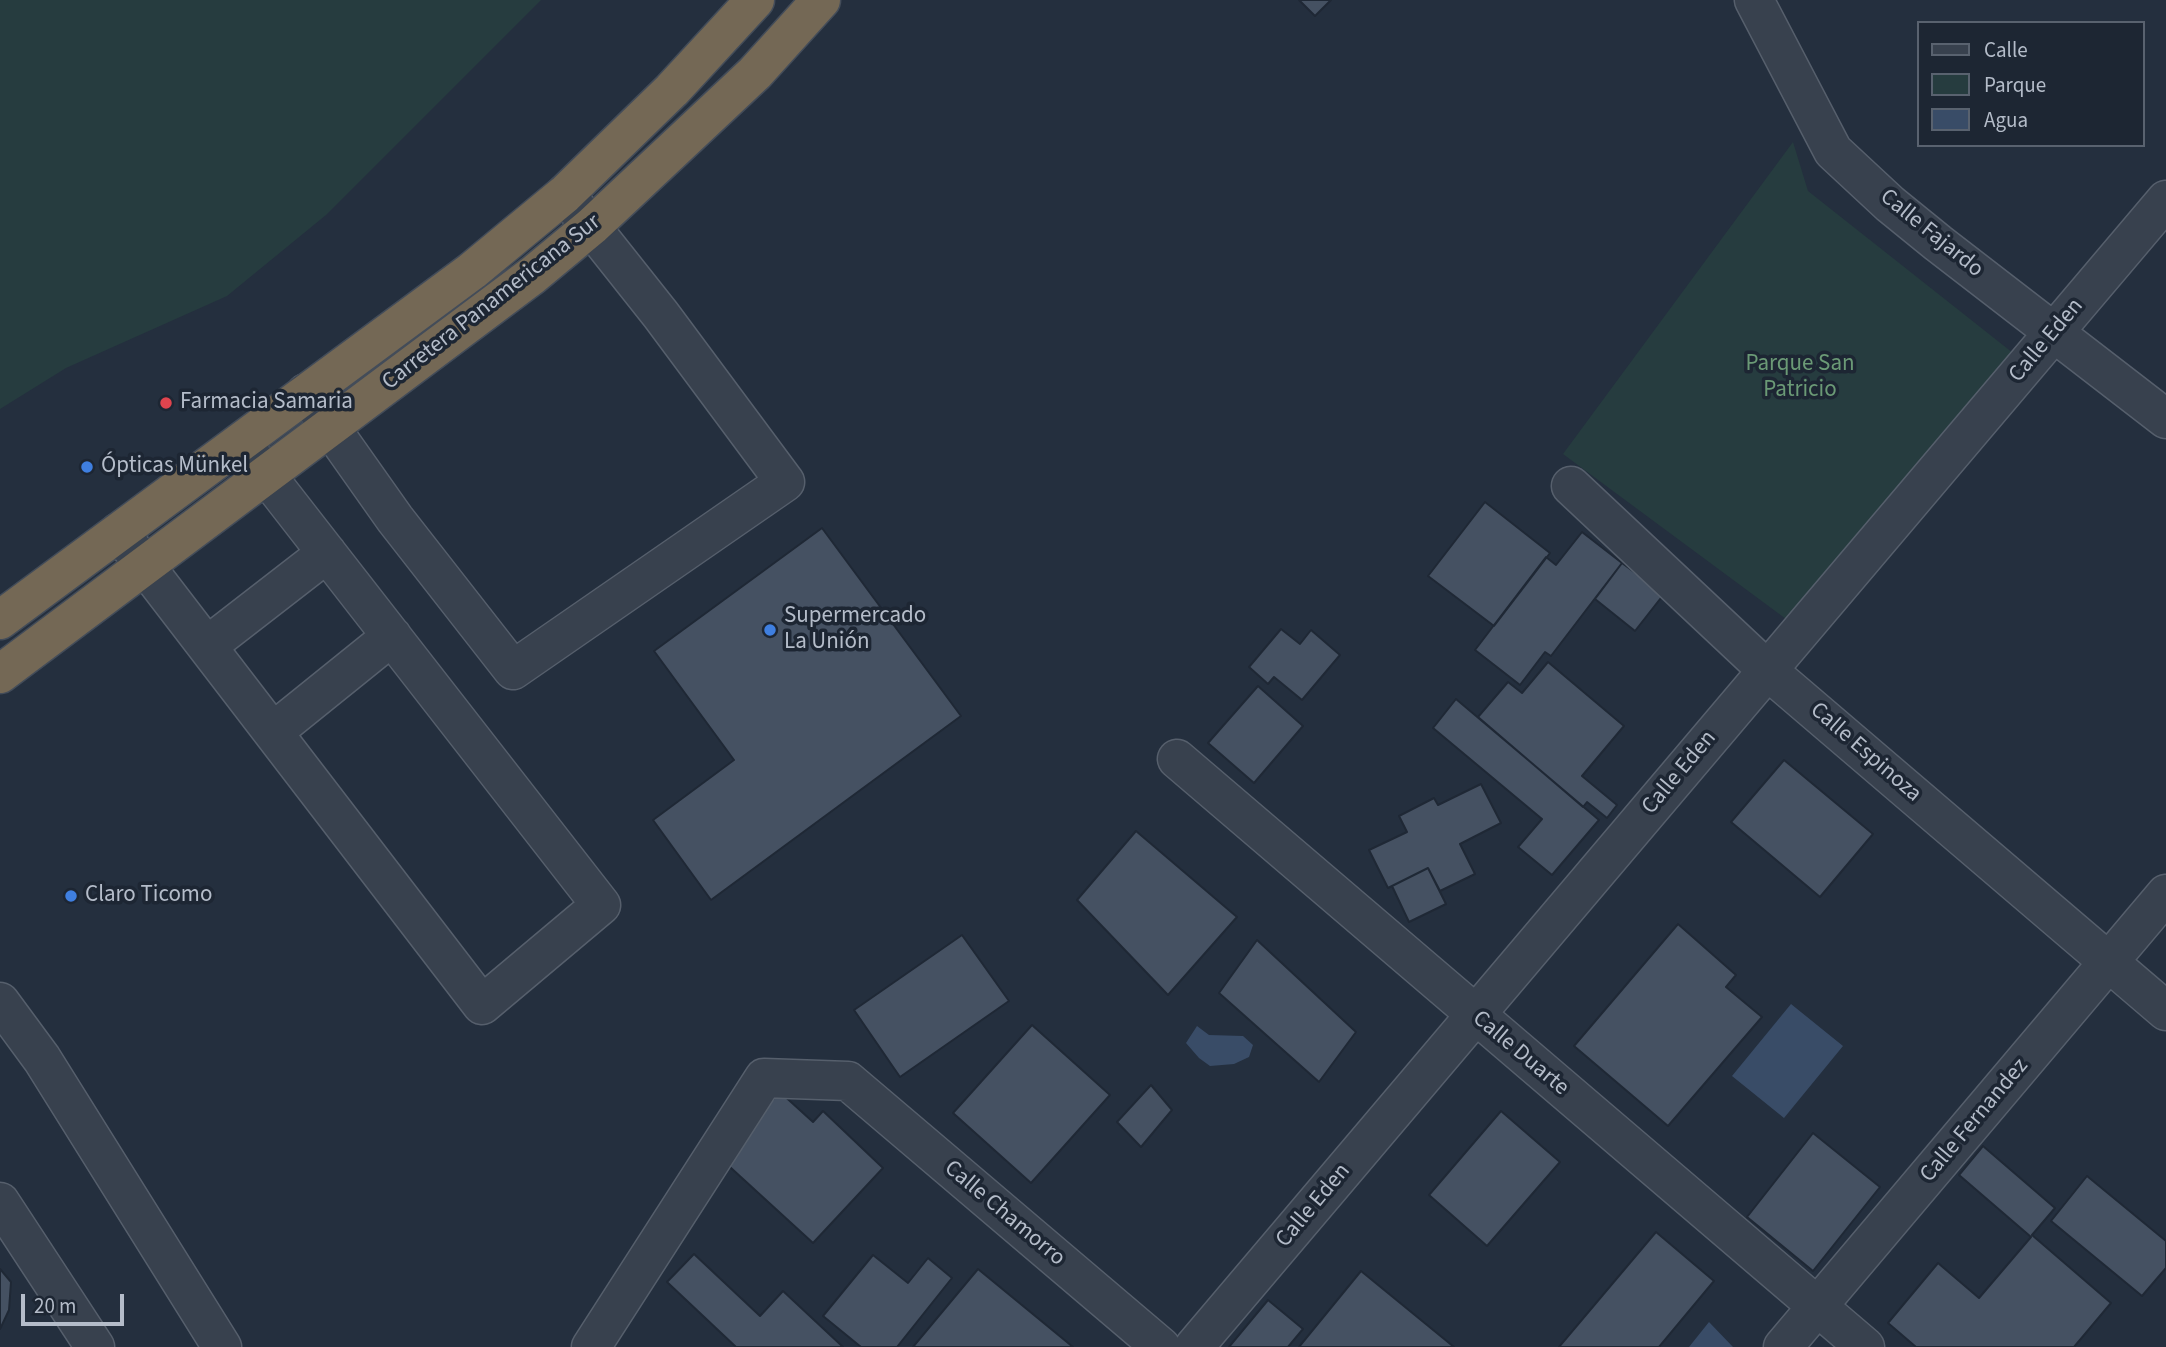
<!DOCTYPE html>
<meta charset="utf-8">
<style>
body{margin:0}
#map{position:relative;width:2166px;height:1347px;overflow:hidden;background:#242f3e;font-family:"Source Sans 3",sans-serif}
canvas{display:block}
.legend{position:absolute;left:1917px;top:21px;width:228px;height:126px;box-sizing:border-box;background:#1d2633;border:2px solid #59626f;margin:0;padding:9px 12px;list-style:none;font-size:21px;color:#b4bcc9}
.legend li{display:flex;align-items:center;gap:14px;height:35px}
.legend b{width:35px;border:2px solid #59626f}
.scale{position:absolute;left:21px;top:1294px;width:103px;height:32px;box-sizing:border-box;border:4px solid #b4bcc9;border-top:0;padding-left:9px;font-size:21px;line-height:24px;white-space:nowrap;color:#b4bcc9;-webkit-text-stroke:5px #1d2633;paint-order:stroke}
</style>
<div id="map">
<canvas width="2166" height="1347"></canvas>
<ul class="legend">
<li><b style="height:9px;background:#38414e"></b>Calle</li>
<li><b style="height:19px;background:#263c3f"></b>Parque</li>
<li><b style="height:19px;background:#394c67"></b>Agua</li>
</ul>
<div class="scale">20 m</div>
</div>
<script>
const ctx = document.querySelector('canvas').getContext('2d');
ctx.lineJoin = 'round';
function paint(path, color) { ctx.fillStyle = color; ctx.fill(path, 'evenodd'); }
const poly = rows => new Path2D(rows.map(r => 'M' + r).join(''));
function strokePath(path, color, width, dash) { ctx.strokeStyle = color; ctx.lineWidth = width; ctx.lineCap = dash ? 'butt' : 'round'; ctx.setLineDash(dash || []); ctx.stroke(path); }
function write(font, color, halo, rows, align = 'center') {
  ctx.font = font + ' "Source Sans 3",sans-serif'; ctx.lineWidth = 7; ctx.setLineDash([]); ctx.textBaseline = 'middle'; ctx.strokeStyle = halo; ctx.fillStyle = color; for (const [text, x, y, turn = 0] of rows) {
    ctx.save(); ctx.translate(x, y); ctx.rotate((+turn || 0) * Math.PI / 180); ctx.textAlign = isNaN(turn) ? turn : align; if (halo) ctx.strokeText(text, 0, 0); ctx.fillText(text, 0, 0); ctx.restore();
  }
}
paint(poly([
 [0,0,541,0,326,215,227,296,66,368,0,409],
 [1793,142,1808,191,2013,353,1786,619,1563,454]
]), '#263c3f');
paint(poly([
 [1791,1004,1843,1046,1784,1118,1732,1076],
 [1197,1026,1209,1035,1243,1036,1253,1045,1249,1057,1234,1064,1210,1066,1199,1058,1186,1043],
 [1709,1322,1733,1347,1689,1347]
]), '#394c67');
const building = poly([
 [1299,0,1331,0,1315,16,1299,0],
 [1485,502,1550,553,1494,626,1428,576,1485,502],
 [822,528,961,716,711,900,653,820,734,760,654,651,822,528],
 [1582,532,1622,563,1551,656,1545,652,1520,685,1475,650,1546,557,1556,565,1582,532],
 [1622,563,1664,594,1635,631,1595,599,1622,563],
 [1281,629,1300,644,1311,630,1340,655,1302,700,1274,677,1268,684,1249,667,1281,629],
 [1548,662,1624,726,1582,776,1617,805,1607,818,1587,802,1583,807,1478,717,1508,682,1522,693,1548,662],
 [1258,686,1303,726,1254,783,1208,743,1258,686],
 [1456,699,1599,820,1552,875,1518,847,1542,819,1433,728,1456,699],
 [1784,760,1873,834,1820,897,1731,822,1784,760],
 [1481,784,1501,823,1460,844,1475,874,1440,891,1428,868,1388,888,1369,850,1407,832,1399,816,1434,798,1438,805,1481,784],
 [1136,831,1237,917,1168,995,1077,900,1136,831],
 [1428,868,1446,904,1409,922,1392,886,1428,868],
 [1678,924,1736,975,1726,987,1762,1017,1668,1126,1574,1046,1678,924],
 [962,935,1009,1001,900,1077,854,1010,962,935],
 [1257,940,1356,1032,1319,1082,1219,993,1257,940],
 [1032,1025,1110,1095,1031,1183,953,1113,1032,1025],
 [1151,1085,1172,1110,1141,1147,1117,1122,1151,1085],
 [780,1092,813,1122,823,1111,883,1168,813,1243,719,1157,780,1092],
 [1501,1111,1560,1162,1487,1246,1429,1195,1501,1111],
 [1813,1133,1880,1187,1813,1271,1747,1217,1813,1133],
 [1983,1146,2055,1208,2032,1235,2111,1303,2074,1347,1916,1347,1888,1323,1938,1263,1979,1298,2031,1237,1959,1175,1983,1146],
 [2087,1176,2166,1241,2166,1268,2142,1296,2051,1221,2087,1176],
 [1656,1232,1714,1281,1659,1347,1559,1347,1656,1232],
 [694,1254,760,1316,783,1291,843,1347,736,1347,667,1282,694,1254],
 [873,1255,908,1283,928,1258,952,1278,897,1347,861,1347,823,1316,873,1255],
 [0,1269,11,1282,9,1310,0,1329,0,1269],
 [978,1269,1073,1347,913,1347,978,1269],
 [1361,1271,1454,1347,1299,1347,1361,1271],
 [1268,1300,1303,1329,1288,1347,1229,1347,1268,1300]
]);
paint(building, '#455162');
strokePath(building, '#1f2835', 2);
const minor = poly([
 [1754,0,1833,151,1890,204,1938,243,2166,419],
 [306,393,395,519,513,670,785,482,661,315,565,194],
 [1571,486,1767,670,2166,1011],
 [119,532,482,1005,601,905,245,448],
 [207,646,327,553],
 [273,732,392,636],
 [1177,759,1865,1347],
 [0,1002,42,1059,222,1347],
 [0,1202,95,1347],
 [591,1347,764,1078,848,1081,1161,1347],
 [1194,1347,2166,200],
 [1783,1347,2166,894]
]);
const highway = poly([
 [0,620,472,271,565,194,672,90,755,0],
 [0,674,533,275,592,226,755,73,821,0]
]);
strokePath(minor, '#565f6c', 41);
strokePath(highway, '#434c59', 41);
strokePath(minor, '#38414e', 38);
strokePath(highway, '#746855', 38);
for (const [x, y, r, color] of [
 [166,403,7,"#e0444e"],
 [87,467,7,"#3f7fe0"],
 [770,630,7,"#3f7fe0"],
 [71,896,7,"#3f7fe0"]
]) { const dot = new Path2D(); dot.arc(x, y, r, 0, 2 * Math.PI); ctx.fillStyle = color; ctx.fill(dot); strokePath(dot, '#1d2633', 2.5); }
write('23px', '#b4bcc9', '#1d2633', [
 ["Calle Fajardo",1931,234,39],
 ["Carretera Panamericana Sur",492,303,-38],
 ["Calle Eden",2047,341,-50],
 ["Calle Espinoza",1865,753,41],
 ["Calle Eden",1680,773,-50],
 ["Calle Duarte",1520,1054,40],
 ["Calle Fernandez",1975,1121,-50],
 ["Calle Eden",1314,1206,-50],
 ["Calle Chamorro",1004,1214,40]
]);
write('23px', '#6b9a76', '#1d2633', [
 ["Parque San",1800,365],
 ["Patricio",1800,391]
]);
write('23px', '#b4bcc9', '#1d2633', [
 ["Farmacia Samaria",180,403],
 ["Ópticas Münkel",101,467],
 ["Supermercado",784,617],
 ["La Unión",784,643],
 ["Claro Ticomo",85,896]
], 'left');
</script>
